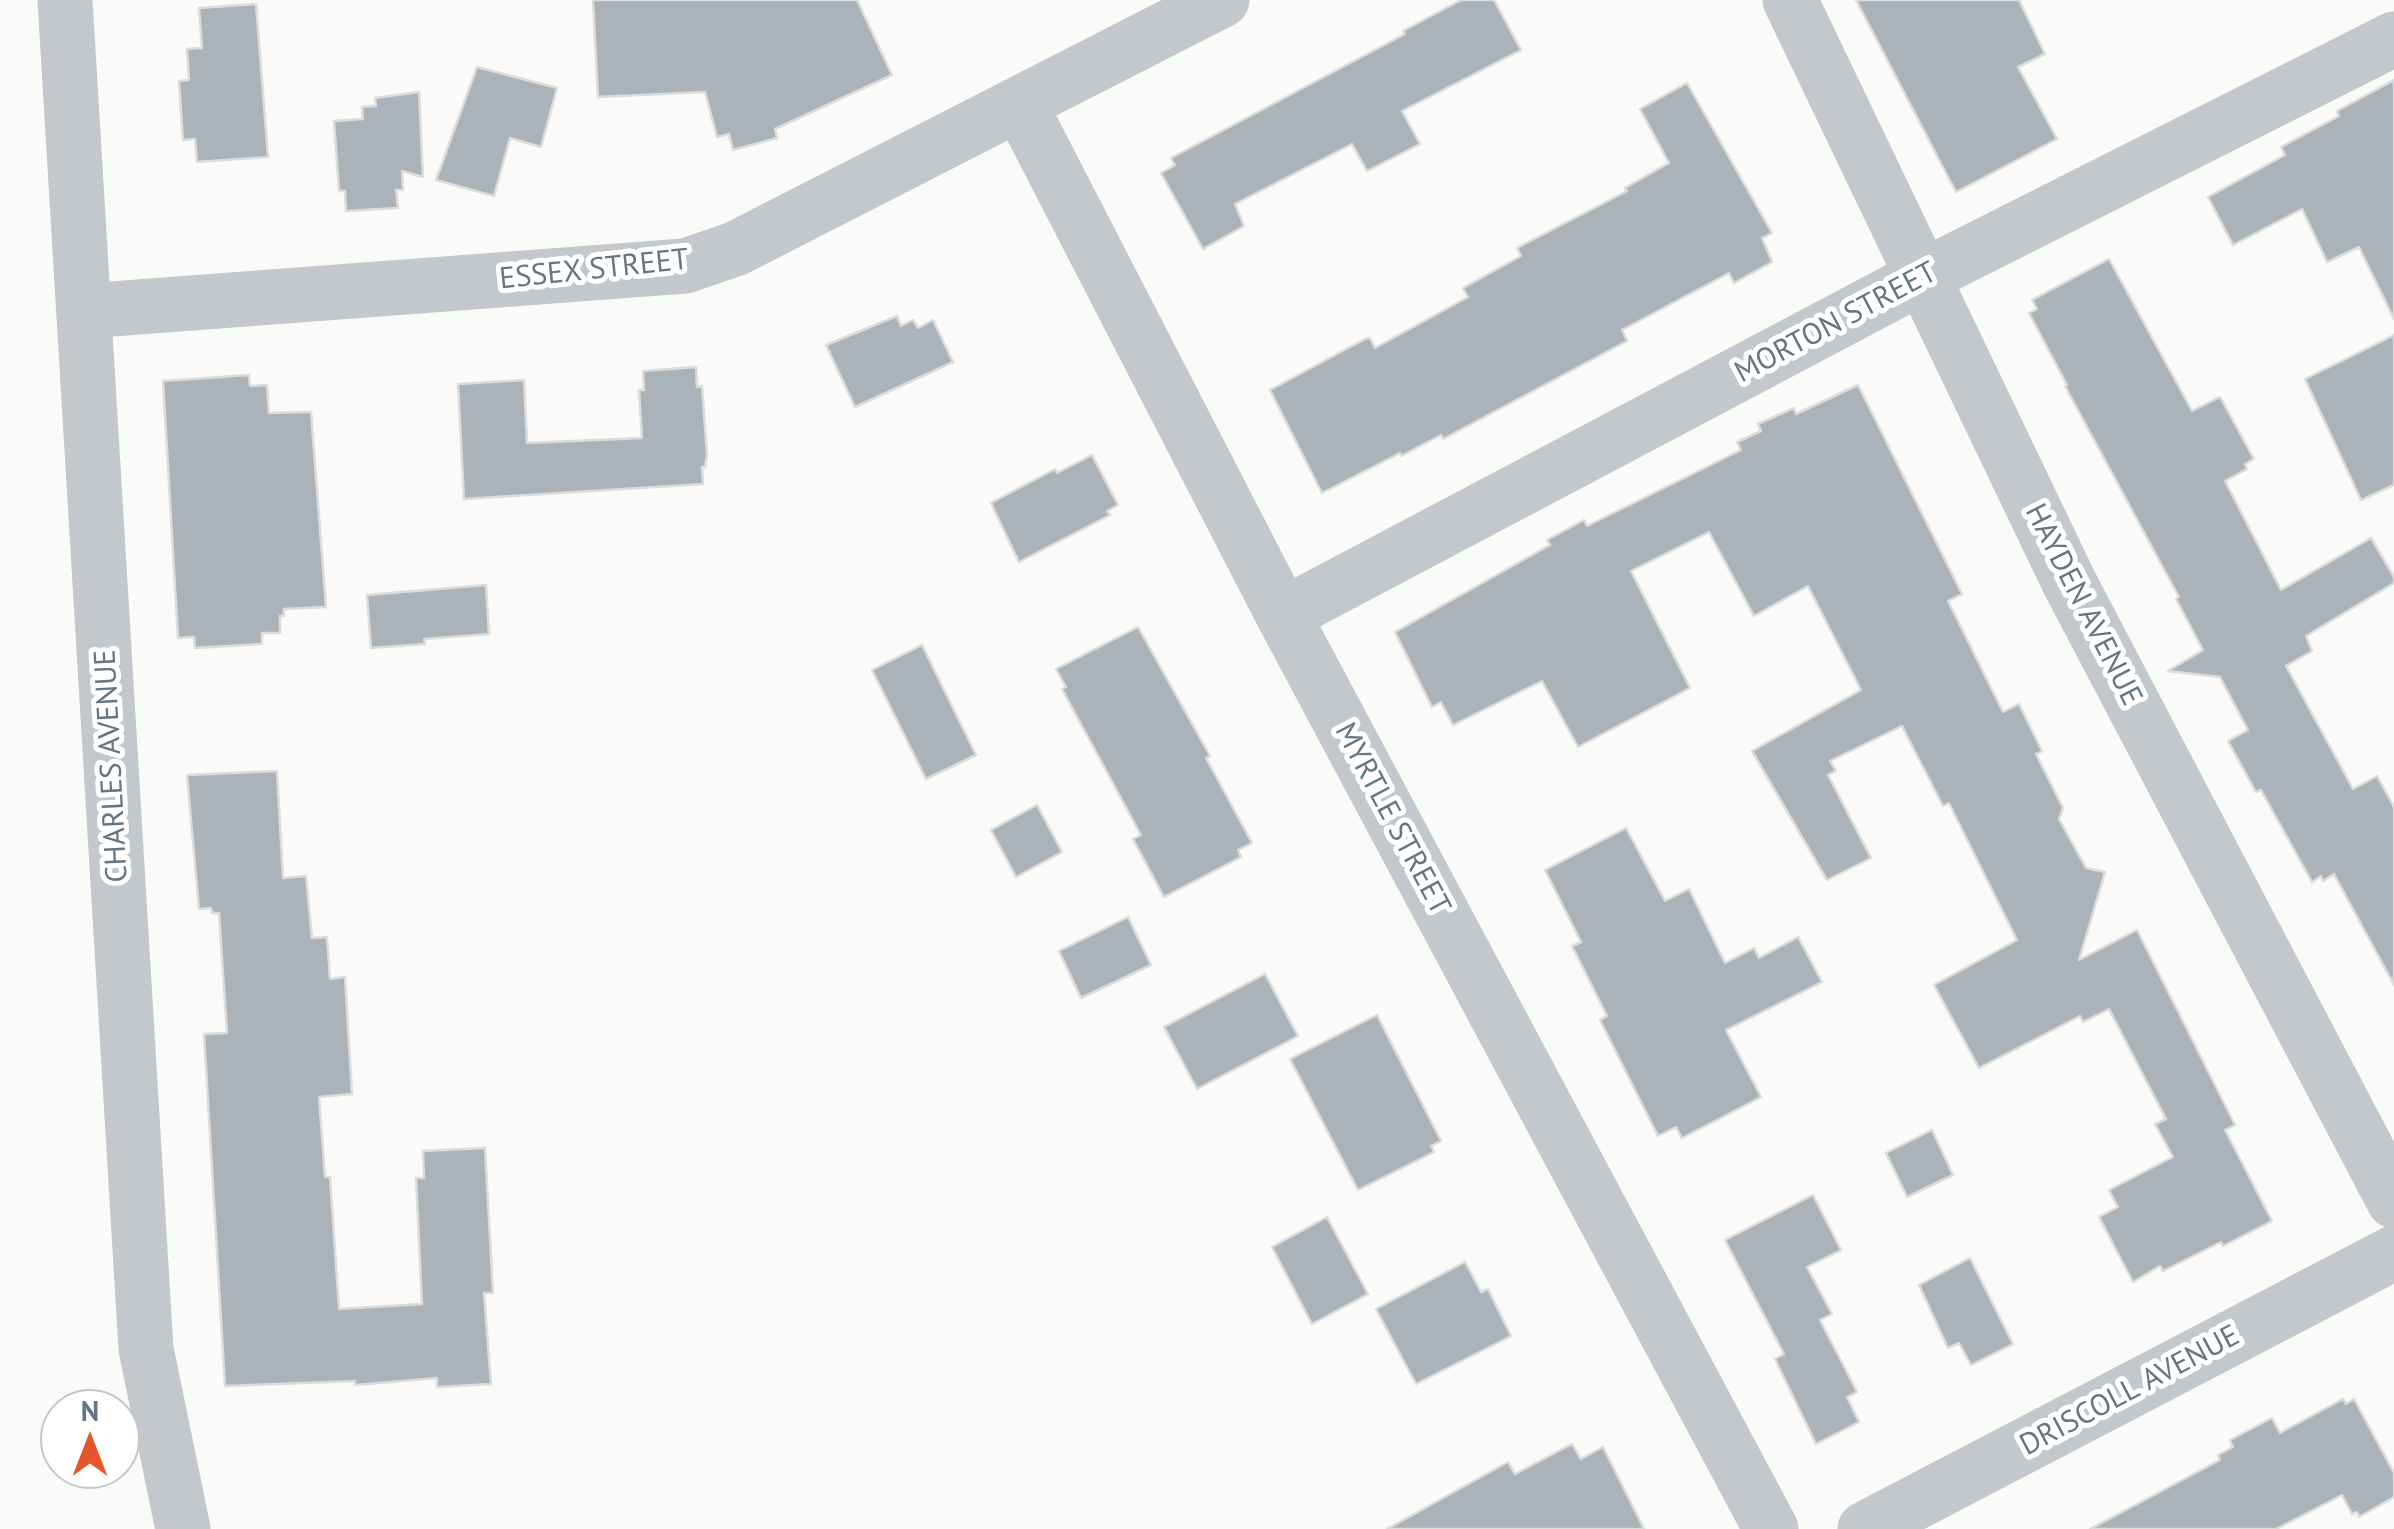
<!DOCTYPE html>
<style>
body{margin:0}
#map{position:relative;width:2394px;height:1529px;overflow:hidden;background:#fafaf8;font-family:"PT Sans",sans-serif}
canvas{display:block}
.north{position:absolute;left:40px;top:1389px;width:100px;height:100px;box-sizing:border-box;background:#fff;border:2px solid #c1c8cd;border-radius:50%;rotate:0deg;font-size:28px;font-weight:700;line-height:40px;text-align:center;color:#657683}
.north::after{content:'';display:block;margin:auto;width:35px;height:45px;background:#e4572e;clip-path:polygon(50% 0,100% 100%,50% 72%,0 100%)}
</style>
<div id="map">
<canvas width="2394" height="1529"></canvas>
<div class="north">N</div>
</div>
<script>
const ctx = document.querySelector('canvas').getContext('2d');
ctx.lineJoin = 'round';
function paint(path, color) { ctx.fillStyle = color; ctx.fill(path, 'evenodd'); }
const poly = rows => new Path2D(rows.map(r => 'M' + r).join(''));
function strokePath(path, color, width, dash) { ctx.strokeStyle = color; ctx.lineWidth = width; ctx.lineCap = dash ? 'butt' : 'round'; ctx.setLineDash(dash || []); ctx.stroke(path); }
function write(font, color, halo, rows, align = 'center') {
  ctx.font = font + ' "PT Sans",sans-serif'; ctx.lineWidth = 10; ctx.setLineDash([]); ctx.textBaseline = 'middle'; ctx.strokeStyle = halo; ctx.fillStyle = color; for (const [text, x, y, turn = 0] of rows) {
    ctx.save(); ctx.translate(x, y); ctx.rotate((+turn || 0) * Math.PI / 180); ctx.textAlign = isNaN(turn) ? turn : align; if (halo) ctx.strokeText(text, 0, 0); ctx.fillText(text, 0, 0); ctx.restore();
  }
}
const building = poly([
 [593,0,857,0,892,75,775,129,777,138,733,150,729,134,717,137,705,92,598,97,593,0],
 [1461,0,1494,0,1521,50,1402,111,1420,144,1367,171,1352,144,1235,204,1244,226,1203,249,1161,173,1175,165,1171,158,1405,34,1403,31,1461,0],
 [1856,0,2019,0,2045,54,2018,67,2057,139,1956,192,1856,0],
 [256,4,268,157,197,162,195,139,183,140,179,81,189,80,187,49,202,48,199,8,256,4],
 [477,67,557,88,541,147,510,138,494,196,436,180,477,67],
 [2394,80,2394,319,2359,247,2327,262,2302,209,2233,245,2208,197,2285,155,2281,147,2339,116,2337,111,2394,80],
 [1687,83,1772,233,1762,238,1772,262,1734,283,1729,273,1622,330,1627,341,1443,439,1441,435,1401,456,1400,453,1322,493,1270,390,1365,339,1370,338,1375,348,1468,297,1463,288,1521,256,1517,248,1627,191,1625,188,1669,163,1640,109,1687,83],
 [419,92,423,177,402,171,403,190,396,190,398,208,346,211,345,191,339,191,334,121,363,119,362,107,376,106,375,98,419,92],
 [2109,259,2192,411,2220,397,2254,459,2245,464,2247,469,2225,481,2281,590,2371,538,2394,577,2394,583,2306,636,2312,651,2286,666,2353,789,2377,776,2394,807,2394,985,2334,874,2323,881,2321,876,2312,882,2261,790,2256,792,2228,741,2248,730,2220,677,2168,671,2203,650,2176,599,2179,597,2065,386,2067,385,2029,313,2037,309,2032,300,2109,259],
 [897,316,901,326,913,320,918,328,933,320,953,362,855,407,826,345,897,316],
 [2394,335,2394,485,2361,500,2305,379,2394,335],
 [696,367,697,387,702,386,707,455,705,467,702,467,703,484,464,499,458,384,524,380,527,443,642,438,639,390,644,390,643,371,696,367],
 [249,375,250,386,267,385,269,413,311,412,326,607,284,609,284,616,280,616,280,633,262,633,262,644,195,648,194,637,178,638,163,381,249,375],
 [1858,385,1962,594,1948,601,2003,712,2019,704,2042,751,2036,754,2063,808,2059,819,2086,868,2105,872,2079,960,2137,930,2235,1125,2225,1130,2272,1221,2223,1246,2221,1242,2163,1271,2160,1266,2133,1282,2099,1217,2118,1207,2109,1190,2173,1157,2155,1124,2166,1119,2109,1009,2083,1022,2080,1016,1979,1068,1934,985,2017,940,1949,803,1943,806,1902,726,1830,761,1836,771,1828,775,1871,858,1827,880,1752,751,1861,690,1808,586,1754,616,1709,532,1631,571,1690,688,1578,747,1542,681,1453,725,1441,702,1432,707,1395,632,1550,545,1547,540,1584,520,1587,526,1741,450,1737,442,1761,431,1758,424,1794,408,1796,414,1858,385],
 [1092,455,1118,505,1107,511,1110,515,1019,562,991,503,1055,469,1057,473,1092,455],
 [486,585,489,634,424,639,425,644,371,648,367,595,486,585],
 [1138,627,1210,756,1206,758,1252,843,1238,850,1241,857,1164,897,1133,839,1141,835,1062,689,1066,687,1056,669,1138,627],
 [922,645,976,755,926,779,872,670,922,645],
 [277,771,283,878,306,876,312,938,327,937,330,979,345,977,352,1094,319,1097,325,1177,330,1177,339,1309,422,1304,416,1178,424,1178,423,1151,485,1148,493,1293,484,1293,491,1384,437,1387,437,1378,355,1385,355,1381,225,1386,204,1034,227,1033,219,913,212,913,211,908,199,909,187,775,277,771],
 [1037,805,1062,852,1016,877,991,830,1037,805],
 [1626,828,1665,901,1689,889,1725,963,1754,948,1759,958,1798,937,1822,982,1726,1030,1761,1097,1682,1138,1676,1127,1658,1136,1600,1020,1607,1016,1572,946,1581,942,1545,870,1626,828],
 [1128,917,1151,965,1081,998,1059,951,1128,917],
 [1265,974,1298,1036,1197,1089,1164,1027,1265,974],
 [1377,1015,1441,1141,1431,1146,1434,1152,1358,1190,1290,1059,1377,1015],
 [1932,1130,1953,1175,1907,1197,1886,1153,1932,1130],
 [1813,1195,1841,1250,1807,1267,1832,1314,1820,1320,1857,1392,1847,1397,1859,1422,1816,1444,1775,1359,1784,1354,1725,1240,1813,1195],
 [1327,1217,1368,1294,1312,1324,1272,1247,1327,1217],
 [1970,1258,2013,1344,1971,1365,1959,1343,1948,1348,1919,1285,1970,1258],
 [1465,1262,1481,1292,1488,1289,1511,1336,1416,1384,1376,1309,1465,1262],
 [2343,1399,2346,1404,2354,1399,2394,1473,2394,1497,2359,1517,2357,1512,2352,1514,2342,1495,2276,1529,2090,1529,2220,1460,2218,1455,2233,1447,2230,1440,2272,1418,2280,1433,2343,1399],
 [1572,1444,1581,1459,1603,1447,1644,1529,1387,1529,1508,1462,1515,1474,1572,1444]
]);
paint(building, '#aab3b9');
strokePath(building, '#dcdcda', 2.5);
strokePath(poly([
 [65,0,146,1349,183,1529],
 [1790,0,2069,582,2394,1201],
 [1020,105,1283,615,1771,1529],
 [85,311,685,266,735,249,1222,0],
 [1283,615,1922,277,2394,39],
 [1865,1529,2394,1253]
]), '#c3c8cc', 55);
write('30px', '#657683', '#fff', [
 ["ESSEX STREET",594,270,-6],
 ["MORTON STREET",1836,323,-28],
 ["HAYDEN AVENUE",2083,605,63],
 ["CHARLES AVENUE",112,766,-93],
 ["MYRTLE STREET",1392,819,62],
 ["DRISCOLL AVENUE",2130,1391,-28]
]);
</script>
